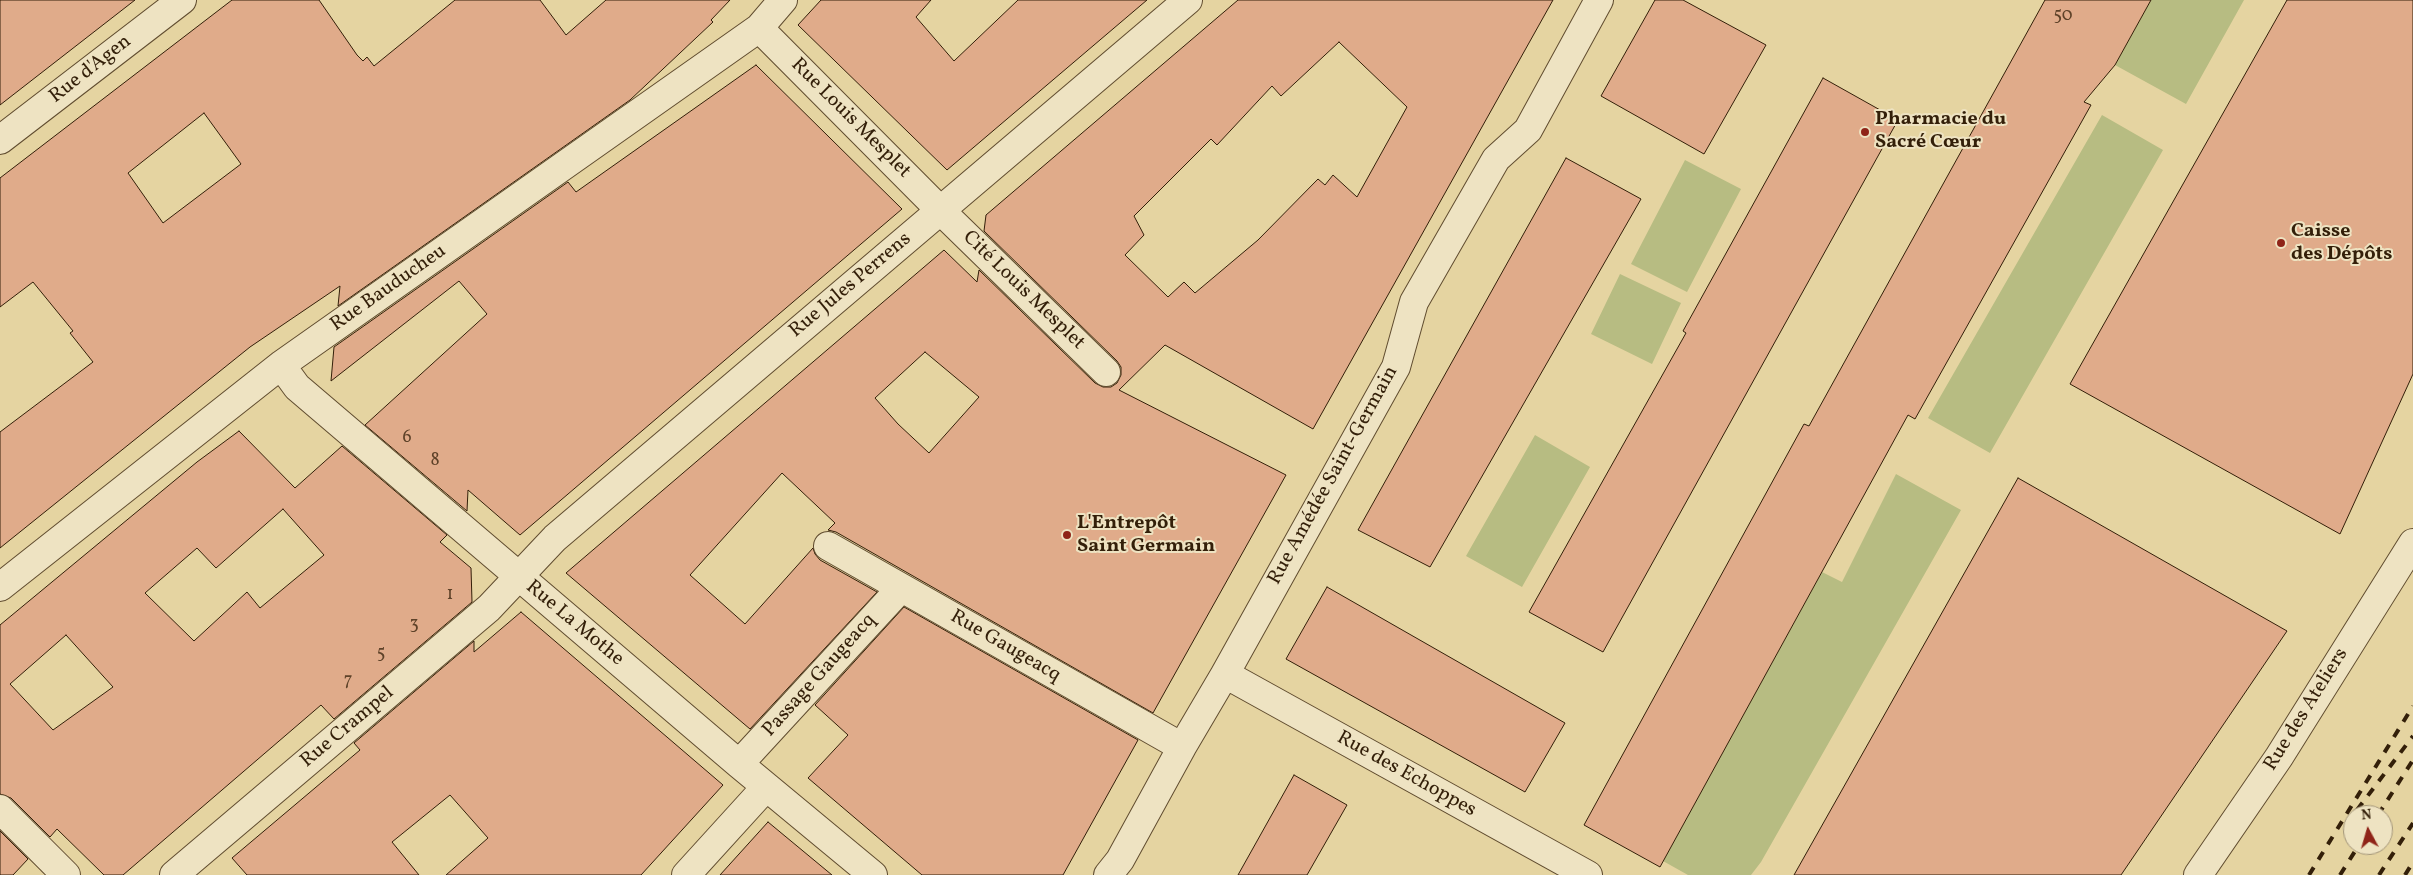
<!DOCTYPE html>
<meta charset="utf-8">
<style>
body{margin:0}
#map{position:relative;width:2413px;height:875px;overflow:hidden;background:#e5d4a1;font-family:Vollkorn,serif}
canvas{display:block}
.north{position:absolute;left:2343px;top:805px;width:50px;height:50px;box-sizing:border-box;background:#eee3c2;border:1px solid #a39578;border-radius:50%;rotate:354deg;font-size:14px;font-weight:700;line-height:20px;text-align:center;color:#331f09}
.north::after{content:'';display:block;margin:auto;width:18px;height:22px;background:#8f2418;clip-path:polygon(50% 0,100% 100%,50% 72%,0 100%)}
</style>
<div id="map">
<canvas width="2413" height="875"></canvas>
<div class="north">N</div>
</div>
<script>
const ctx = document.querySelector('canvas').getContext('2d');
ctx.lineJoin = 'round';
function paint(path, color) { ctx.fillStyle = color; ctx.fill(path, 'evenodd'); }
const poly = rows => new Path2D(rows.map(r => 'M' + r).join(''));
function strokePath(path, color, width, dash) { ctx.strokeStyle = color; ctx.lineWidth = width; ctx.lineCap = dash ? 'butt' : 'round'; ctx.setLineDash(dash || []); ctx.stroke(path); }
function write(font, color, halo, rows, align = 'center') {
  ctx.font = font + ' Vollkorn,serif'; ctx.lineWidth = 4; ctx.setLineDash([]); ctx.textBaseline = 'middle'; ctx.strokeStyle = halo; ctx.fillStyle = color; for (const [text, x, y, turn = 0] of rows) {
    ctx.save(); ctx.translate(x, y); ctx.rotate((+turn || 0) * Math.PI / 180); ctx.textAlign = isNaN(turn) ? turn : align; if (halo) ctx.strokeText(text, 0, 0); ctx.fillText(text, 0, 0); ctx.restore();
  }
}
paint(poly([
 [2151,0,2244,0,2186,104,2115,65],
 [2102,115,2163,150,1990,453,1928,418],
 [1685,160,1741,189,1687,292,1631,264],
 [1620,274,1681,303,1652,364,1591,334],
 [1535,435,1590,467,1522,587,1466,556],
 [1896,474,1961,510,1761,862,1751,875,1688,875,1663,861,1822,572,1842,582]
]), '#b7bc82');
const building = poly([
 [0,0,135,0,0,105,0,0],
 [232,0,319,0,357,55,363,61,367,57,374,66,455,0,540,0,566,35,606,0,730,0,711,20,713,22,630,100,338,306,340,286,250,347,0,548,0,432,93,362,70,333,73,331,33,282,0,307,0,178,232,0],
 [204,113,241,164,163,223,128,173,204,113],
 [821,0,931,0,916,17,954,61,1018,0,1147,0,947,170,798,25,821,0],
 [1238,0,1553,0,1313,429,1165,345,1119,390,1286,475,1153,713,836,532,828,530,835,523,782,473,690,575,745,624,813,548,815,554,820,560,877,592,750,729,566,573,944,250,977,282,979,270,1095,383,1103,387,1111,387,1117,383,1121,375,1121,367,1117,361,984,231,986,215,1238,0],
 [1339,42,1407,107,1357,197,1333,175,1325,185,1318,179,1258,240,1195,293,1184,282,1168,297,1125,255,1144,235,1134,216,1211,139,1217,145,1272,86,1281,96,1339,42],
 [925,352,979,397,929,453,898,424,875,398,925,352],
 [1655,0,1683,0,1766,45,1704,154,1601,96,1655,0],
 [2045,0,2151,0,2115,65,2084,102,2091,105,1915,419,1908,415,1660,867,1584,825,1804,424,1809,426,2045,0],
 [2287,0,2413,0,2413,374,2340,534,2070,384,2287,0],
 [756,65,902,209,520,535,468,490,467,511,365,425,487,314,459,281,331,381,334,347,568,182,576,192,756,65],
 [1823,78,1898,120,1603,652,1529,612,1686,333,1683,331,1823,78],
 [1566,158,1641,199,1430,567,1358,530,1566,158],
 [239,431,295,488,342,446,447,535,440,542,471,568,472,602,334,719,321,705,123,875,104,875,57,829,50,837,11,798,0,794,0,625,197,462,239,431],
 [283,509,324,555,260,608,247,592,194,641,145,593,197,548,216,568,283,509],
 [66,635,113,687,53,730,10,684,66,635],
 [2018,478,2287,631,2121,875,1794,875,2018,478],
 [1327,587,1565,723,1525,792,1286,659,1327,587],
 [904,607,1138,740,1063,875,922,875,808,778,848,735,815,705,904,607],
 [521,612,723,785,641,875,446,875,488,838,450,795,392,842,419,875,247,875,232,858,360,750,354,743,474,641,474,652,521,612],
 [1294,775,1347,805,1307,875,1238,875,1294,775],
 [768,822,832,875,720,875,768,822],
 [0,831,28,859,13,875,0,875,0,831]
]);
paint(building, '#e0ab8a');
strokePath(building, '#331f09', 1);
const minor = poly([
 [759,28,940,210,1106,372],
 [0,140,182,0],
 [281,365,297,387,739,764,873,875],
 [828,546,1182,747],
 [0,587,281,365,759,28,783,0],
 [1225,674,1588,875],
 [739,764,901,588],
 [0,809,66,875],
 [174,875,489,608,555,538,1188,0],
 [686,875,766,787],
 [1108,875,1120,860,1182,747,1225,674,1396,367,1414,302,1496,159,1528,130,1599,0],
 [2198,875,2279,757,2413,543]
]);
strokePath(minor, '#604c2f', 30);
strokePath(minor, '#eee3c2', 28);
strokePath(poly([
 [2357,810,2413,736],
 [2378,815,2413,760],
 [2309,875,2413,706],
 [2340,875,2359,845],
 [2379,875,2413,823],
 [2405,875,2413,862]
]), '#331f09', 4, [9, 9]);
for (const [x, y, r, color] of [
 [1865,132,5,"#8f2418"],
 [2281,243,5,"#8f2418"],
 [1067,535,5,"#8f2418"]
]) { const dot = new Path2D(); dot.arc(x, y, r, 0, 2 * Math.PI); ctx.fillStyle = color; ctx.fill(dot); strokePath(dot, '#eee3c2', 2); }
write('18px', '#5e4229', null, [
 ["50",2063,17],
 ["6",407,439],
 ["8",435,462],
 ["1",450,596],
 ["3",414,626],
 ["5",381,655],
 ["7",348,682]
]);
write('20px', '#331f09', '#eee3c2', [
 ["Rue d'Agen",91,70,-38],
 ["Rue Louis Mesplet",850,119,45],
 ["Rue Jules Perrens",851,286,-40],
 ["Rue Bauducheu",389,289,-35],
 ["Cité Louis Mesplet",1023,291,44],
 ["Rue Amédée Saint-Germain",1334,476,-61],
 ["Rue La Mothe",574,624,40],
 ["Rue Gaugeacq",1005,647,30],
 ["Passage Gaugeacq",820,676,-48],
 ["Rue des Ateliers",2307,710,-58],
 ["Rue Crampel",348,728,-40],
 ["Rue des Echoppes",1406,775,29]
]);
write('bold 20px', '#331f09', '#eee3c2', [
 ["Pharmacie du",1875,120],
 ["Sacré Cœur",1875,143],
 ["Caisse",2291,232],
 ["des Dépôts",2291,255],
 ["L'Entrepôt",1077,524],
 ["Saint Germain",1077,547]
], 'left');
</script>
